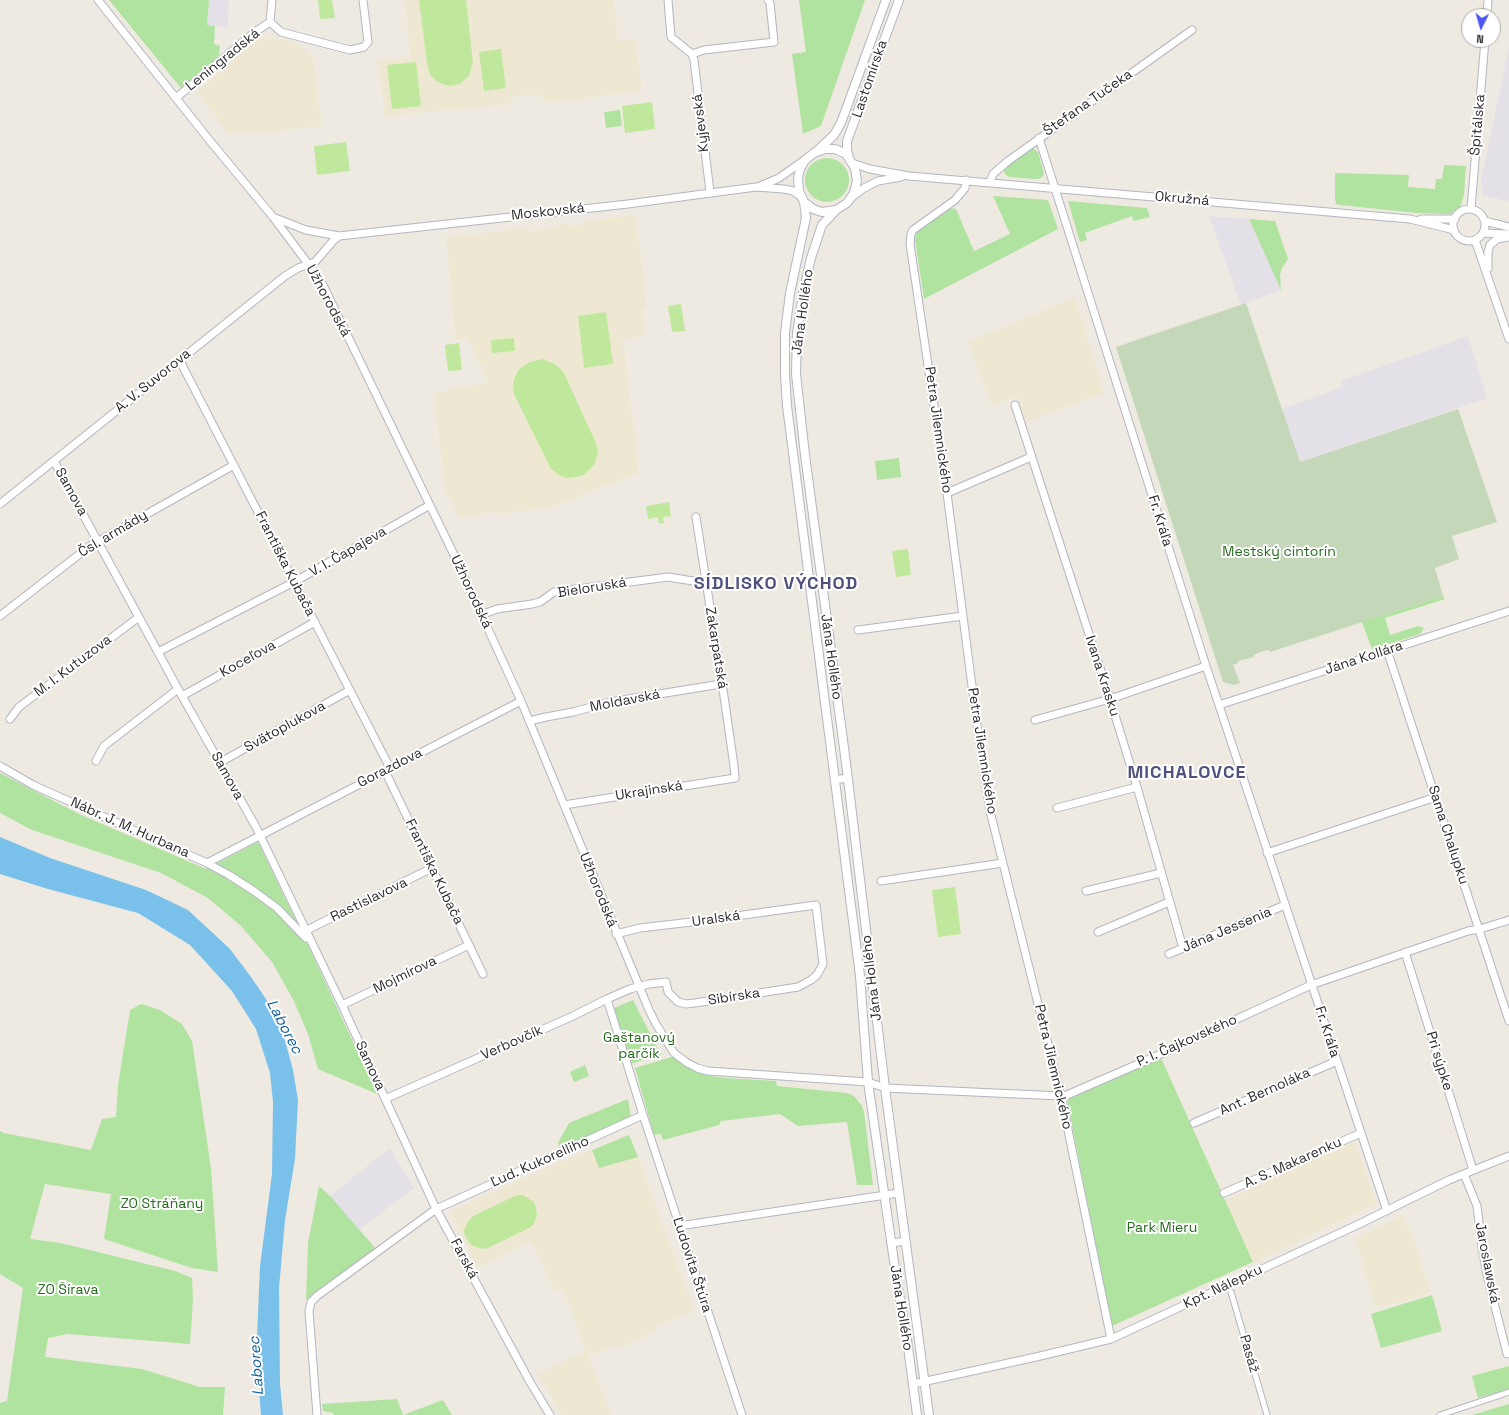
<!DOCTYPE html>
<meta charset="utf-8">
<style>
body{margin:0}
#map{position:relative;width:1509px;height:1415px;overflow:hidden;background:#eeeae1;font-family:"Space Grotesk",sans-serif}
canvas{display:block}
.north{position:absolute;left:1461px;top:8px;width:40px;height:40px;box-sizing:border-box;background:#fff;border:1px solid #ababab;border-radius:50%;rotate:185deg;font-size:11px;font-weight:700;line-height:16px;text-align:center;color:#2d2d2d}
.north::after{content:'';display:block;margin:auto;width:14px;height:18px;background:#4957f3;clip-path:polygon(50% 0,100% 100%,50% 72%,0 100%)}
</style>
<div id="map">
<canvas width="1509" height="1415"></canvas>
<div class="north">N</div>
</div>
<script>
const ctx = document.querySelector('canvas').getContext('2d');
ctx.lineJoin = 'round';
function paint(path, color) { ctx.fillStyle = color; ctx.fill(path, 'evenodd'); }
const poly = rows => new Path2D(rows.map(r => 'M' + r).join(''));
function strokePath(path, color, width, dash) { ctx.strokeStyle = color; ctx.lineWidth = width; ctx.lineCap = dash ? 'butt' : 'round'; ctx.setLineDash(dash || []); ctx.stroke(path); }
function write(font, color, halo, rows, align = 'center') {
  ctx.font = font + ' "Space Grotesk",sans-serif'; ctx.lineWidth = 4; ctx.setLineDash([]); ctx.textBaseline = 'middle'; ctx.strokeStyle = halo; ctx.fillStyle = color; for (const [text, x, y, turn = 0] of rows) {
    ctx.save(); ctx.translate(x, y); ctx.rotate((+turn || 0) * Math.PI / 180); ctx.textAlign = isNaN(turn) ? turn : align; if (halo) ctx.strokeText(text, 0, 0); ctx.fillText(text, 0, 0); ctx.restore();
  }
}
paint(poly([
 [209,0,229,0,228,27,207,25],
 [1509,47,1509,201,1483,196,1481,181],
 [1209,216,1249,219,1281,290,1241,305],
 [1468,336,1487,398,1300,462,1282,409,1343,387,1341,381],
 [390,1148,414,1188,359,1230,330,1196]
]), '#e3e1e7');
paint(poly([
 [405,0,614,0,617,40,636,38,642,91,545,103,540,94,537,94,511,97,511,104,385,116,378,61,410,57],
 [259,38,281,39,298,43,313,58,322,126,265,132,228,133,196,92],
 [636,215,647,308,642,308,645,336,623,339,639,473,552,507,498,514,495,512,459,517,445,489,434,393,489,382,467,338,456,340,446,238,523,228,525,231,529,231,543,230,557,228,560,227,561,224,566,223,570,226,581,225,582,222,586,221],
 [1075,297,1104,393,1026,422,1017,396,992,406,968,342],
 [1356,1142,1377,1204,1254,1262,1225,1200,1345,1146],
 [592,1150,599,1168,638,1157,694,1310,656,1327,657,1330,620,1348,618,1345,588,1355,611,1415,561,1415,538,1374,586,1351,563,1288,555,1291,531,1241,478,1268,449,1212,576,1155],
 [1403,1215,1414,1241,1430,1292,1394,1305,1393,1303,1376,1308,1355,1238]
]), '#eee8d2');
paint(poly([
 [109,0,209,0,207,25,215,26,214,44,220,46,219,55,217,59,181,88],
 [799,0,865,0,821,126,803,134,792,54,806,52],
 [620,110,622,126,606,128,604,112],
 [1031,149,1034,149,1038,152,1043,170,1044,174,1042,177,1039,179,1036,179,1009,177,1006,175,1004,172,1005,168],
 '805 180a22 22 0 1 1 44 0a22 22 0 1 1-44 0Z',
 [1444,165,1466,166,1464,195,1460,207,1450,214,1416,213,1340,205,1336,204,1335,199,1335,173,1409,175,1408,187,1435,189,1436,179,1442,179],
 [993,196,1048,200,1058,229,924,299,915,240,917,230,949,208,956,209,974,251,1010,234],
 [1068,201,1147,208,1150,217,1134,221,1132,216,1085,233,1087,240,1080,242],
 [1249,219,1275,221,1288,259,1282,268,1280,275,1281,290],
 [899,458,901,477,877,480,875,461],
 [1443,596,1445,599,1385,618,1390,635,1418,626,1424,628,1420,634,1374,649,1372,649,1362,622],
 [0,773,79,814,206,869,258,842,315,960,377,1094,318,1069,308,1034,294,1001,272,962,241,926,208,898,161,873,32,830,0,813],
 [633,1000,661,1055,630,1064,614,1008],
 [141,1004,160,1010,182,1024,192,1041,211,1168,218,1272,192,1268,104,1239,111,1194,45,1184,30,1239,61,1243,175,1271,192,1278,193,1300,190,1344,68,1334,48,1338,45,1357,142,1369,200,1387,225,1387,223,1415,0,1415,0,1403,7,1401,23,1288,0,1274,0,1131,4,1133,91,1150,102,1119,116,1117,118,1085,130,1010],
 [672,1057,701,1073,710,1076,725,1078,776,1081,777,1086,838,1092,847,1093,854,1096,862,1106,864,1112,873,1185,857,1185,847,1122,798,1126,780,1114,721,1121,719,1125,663,1140,661,1134,654,1135,635,1068],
 [1161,1058,1253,1262,1112,1326,1067,1100],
 [585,1065,589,1076,574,1082,570,1072],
 [628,1099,631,1117,560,1148,558,1143,569,1123],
 [629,1135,638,1157,599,1168,592,1150],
 [319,1186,330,1196,376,1249,306,1300,308,1243],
 [1432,1295,1442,1331,1381,1348,1371,1314],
 [1509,1366,1509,1389,1478,1398,1472,1376],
 [397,1399,403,1415,443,1400,452,1415,334,1415,333,1413,323,1411,322,1404],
 [1509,1404,1509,1415,1472,1415]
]), '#b0e2a0');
paint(poly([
 [1246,303,1300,462,1458,409,1497,522,1452,536,1459,559,1435,568,1443,596,1270,652,1269,650,1263,651,1254,655,1254,657,1238,661,1238,663,1233,665,1240,683,1234,685,1223,682,1116,347]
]), '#c4d7b9');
paint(poly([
 [318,0,332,0,335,18,320,19],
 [419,0,466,0,473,63,469,76,460,84,450,86,445,85,436,81,430,74,427,63],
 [501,49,506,88,484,91,479,52],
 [416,62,421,106,392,109,387,65],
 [652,102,655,129,625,133,622,106],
 [346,142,350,171,317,175,314,146],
 [681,304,685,331,672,332,668,306],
 [606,312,613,364,584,368,578,316],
 [514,338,515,351,492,353,491,340],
 [459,343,462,370,448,371,445,345],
 [542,359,555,364,563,371,596,443,598,452,594,465,584,475,576,477,567,478,561,476,551,469,514,394,513,383,518,370,530,362],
 [669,502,671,516,663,517,664,523,659,524,658,517,648,519,646,506],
 [908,549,911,575,896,577,892,551],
 [955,887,961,934,938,937,932,890],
 [517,1195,523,1195,534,1202,536,1208,537,1216,533,1225,529,1228,488,1248,482,1249,471,1245,465,1236,464,1230,469,1220,473,1216]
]), '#c0e89d');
paint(poly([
 [0,837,50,858,146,890,188,910,230,949,251,977,272,1008,284,1037,293,1070,298,1100,295,1159,285,1220,279,1288,280,1384,283,1415,261,1415,258,1376,257,1337,260,1266,272,1174,273,1102,270,1073,256,1029,232,991,190,945,138,913,48,889,0,874]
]), '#79c1eb');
const pedestrian = poly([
 [1231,1292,1267,1415],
 [1440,1415,1509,1392]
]);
const minor = poly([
 [98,0,210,141,273,217,321,281,457,561,521,701,649,1010,656,1024,674,1053,686,1062,697,1068,708,1071,868,1082,885,1088,1061,1096,1067,1095,1152,1058,1311,985,1468,931,1480,929,1509,920],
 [668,0,671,37,692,54,704,50,774,42,770,3,768,0],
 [1487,16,1488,0],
 [270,22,281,32,350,50,364,47,368,42,363,0],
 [270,22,272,0],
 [692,54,694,60,710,192],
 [176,98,255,32,270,22],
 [1039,138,1206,666,1387,1211],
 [852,163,870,169,909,176,1410,219,1454,230],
 [966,180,965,188,955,200,913,230,911,234,910,244,947,493,978,732,990,811,1061,1096,1111,1339],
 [990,182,993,174,1008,161,1192,30],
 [760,186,779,178,803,161],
 [851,198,864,188,878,181,901,177],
 [1471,209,1485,40],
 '1453 225a16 16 0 1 1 32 0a16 16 0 1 1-32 0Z',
 [275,218,306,230,339,236,628,204,756,187,784,189,793,191,801,197],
 [1421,219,1455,219],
 [1485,221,1509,227],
 [1483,233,1507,234],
 [1475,240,1509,339],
 [1488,268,1488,252,1490,245,1497,239,1509,237],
 [180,361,390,768],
 [1015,405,1110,699,1137,787,1183,948],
 [54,461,178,689,256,827,342,1005,436,1209,530,1382,550,1415],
 [947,493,1031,457],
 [0,504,285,276,298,268,315,262,333,241,339,236],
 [481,615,497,609,532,604,540,602,554,592,668,577,693,581,706,579],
 [0,616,90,546,234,465],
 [858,630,963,616],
 [1387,650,1509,1021],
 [158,652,294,582,430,505],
 [182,696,315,622],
 [1219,705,1509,611],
 [10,719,19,707,139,617],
 [1035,720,1110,699,1206,666],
 [529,721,546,717,573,712,610,702,721,684],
 [96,761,104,746,178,689],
 [219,763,350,690],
 [0,766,33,785,207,863,229,875,254,891,277,908,306,938],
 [385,771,483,974],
 [835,780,847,778],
 [564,805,735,778,734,766,725,703,696,517],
 [1057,808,1137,787],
 [1267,853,1436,797],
 [207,863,521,701],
 [881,881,1003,863],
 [1086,891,1161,873],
 [305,931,432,868],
 [1098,932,1169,902],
 [1405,952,1473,1170],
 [1169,954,1285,905],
 [607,999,643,1115,742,1415],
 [342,1005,469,945],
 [385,1099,571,1017,607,999,630,989,649,984,666,982,668,992,678,1002,686,1004,695,1003,798,987,811,980,817,975,823,964,816,905,700,921,640,928,616,934],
 [1194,1123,1337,1061],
 [1464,1174,1477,1206,1482,1247,1487,1275,1507,1354],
 [1224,1193,1361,1133],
 [679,1226,899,1193],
 [891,1243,906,1241],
 [913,1384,1036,1357,1111,1339,1355,1226,1449,1180,1509,1156],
 [317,1415,309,1311,311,1302,317,1296,436,1209,643,1115]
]);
const tertiary = poly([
 [825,149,835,149,846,154,855,168,857,181,854,193,847,203,836,210,822,212,813,209,804,202,799,191,798,178,800,169,805,160,814,153,825,149],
 [818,150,834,135,841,123,886,0],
 [849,158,847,150,847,141,899,0],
 [804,202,806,218,790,293,785,333,785,374,787,406,860,976,868,1082,897,1282,908,1347,917,1415],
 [836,210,822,225,811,258,803,294,797,333,796,374,805,455,846,763,885,1088,929,1415]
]);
strokePath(pedestrian, '#b4b5c0', 7);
strokePath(minor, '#b4b5c0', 9);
strokePath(tertiary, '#b4b5c0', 10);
strokePath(pedestrian, '#fff', 5);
strokePath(minor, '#fff', 7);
strokePath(tertiary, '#fff', 8);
write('14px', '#2d2d2d', '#fff', [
 ["Leningradská",223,60,-39],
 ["Lastomírska",870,79,-71],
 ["Štefana Tučeka",1088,103,-35],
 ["Kyjevská",701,123,-97],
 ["Špitálska",1478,125,-85],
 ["Okružná",1182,199,5],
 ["Moskovská",548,212,-6],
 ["Užhorodská",328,301,62],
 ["Jána Hollého",803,312,-82],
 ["A. V. Suvorova",153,381,-39],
 ["Petra Jilemnického",938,430,82],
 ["Samova",71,492,61],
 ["Fr. Kráľa",1160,521,73],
 ["Čsl. armády",113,534,-31],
 ["V. I. Čapajeva",348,552,-30],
 ["Františka Kubača",285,564,63],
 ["Bieloruská",592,588,-9],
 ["Užhorodská",471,592,65],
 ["Zakarpatská",716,648,81],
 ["Jána Hollého",831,657,82],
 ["Jána Kollára",1364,658,-18],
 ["Koceľova",248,659,-29],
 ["M. I. Kutuzova",73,666,-37],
 ["Ivana Krasku",1102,676,72],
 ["Moldavská",625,701,-11],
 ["Svätoplukova",285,727,-29],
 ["Petra Jilemnického",982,751,81],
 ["Gorazdova",390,768,-27],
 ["Samova",227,776,61],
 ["Ukrajinská",649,791,-9],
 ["Nábr. J. M. Hurbana",130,828,24],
 ["Sama Chalupku",1448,835,72],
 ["Františka Kubača",434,872,64],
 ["Užhorodská",598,890,68],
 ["Rastislavova",369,900,-26],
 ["Uralská",716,919,-8],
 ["Jána Jessenia",1227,930,-23],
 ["Mojmírova",405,975,-26],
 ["Jána Hollého",872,978,-97],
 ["Sibírska",734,997,-9],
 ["Fr. Kráľa",1327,1032,72],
 ["P. I. Čajkovského",1187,1041,-24],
 ["Verbovčík",512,1043,-24],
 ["Pri sýpke",1439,1061,73],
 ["Samova",370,1066,65],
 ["Petra Jilemnického",1053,1067,77],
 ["Ant. Bernoláka",1265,1092,-24],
 ["Ľud. Kukorelliho",540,1162,-24],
 ["A. S. Makarenku",1293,1163,-24],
 ["Farská",464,1259,62],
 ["Jaroslawská",1487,1263,79],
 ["Ľudovíta Štúra",692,1265,72],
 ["Kpt. Nálepku",1223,1287,-25],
 ["Jána Hollého",901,1308,81],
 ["Pasáž",1249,1354,74]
]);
write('14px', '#266a1e', '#fff', [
 ["Mestský cintorín",1279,552],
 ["Gaštanový",639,1038],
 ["parčík",639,1054],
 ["ZO Stráňany",162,1204],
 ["Park Mieru",1162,1228],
 ["ZO Šírava",68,1290]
]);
write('italic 15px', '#135f9c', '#fff', [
 ["Laborec",284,1027,62],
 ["Laborec",257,1366,-94]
]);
ctx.letterSpacing = '1px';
write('bold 18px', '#4f527d', '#fff', [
 ["SÍDLISKO VÝCHOD",776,584],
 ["MICHALOVCE",1187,773]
]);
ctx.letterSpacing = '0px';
</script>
